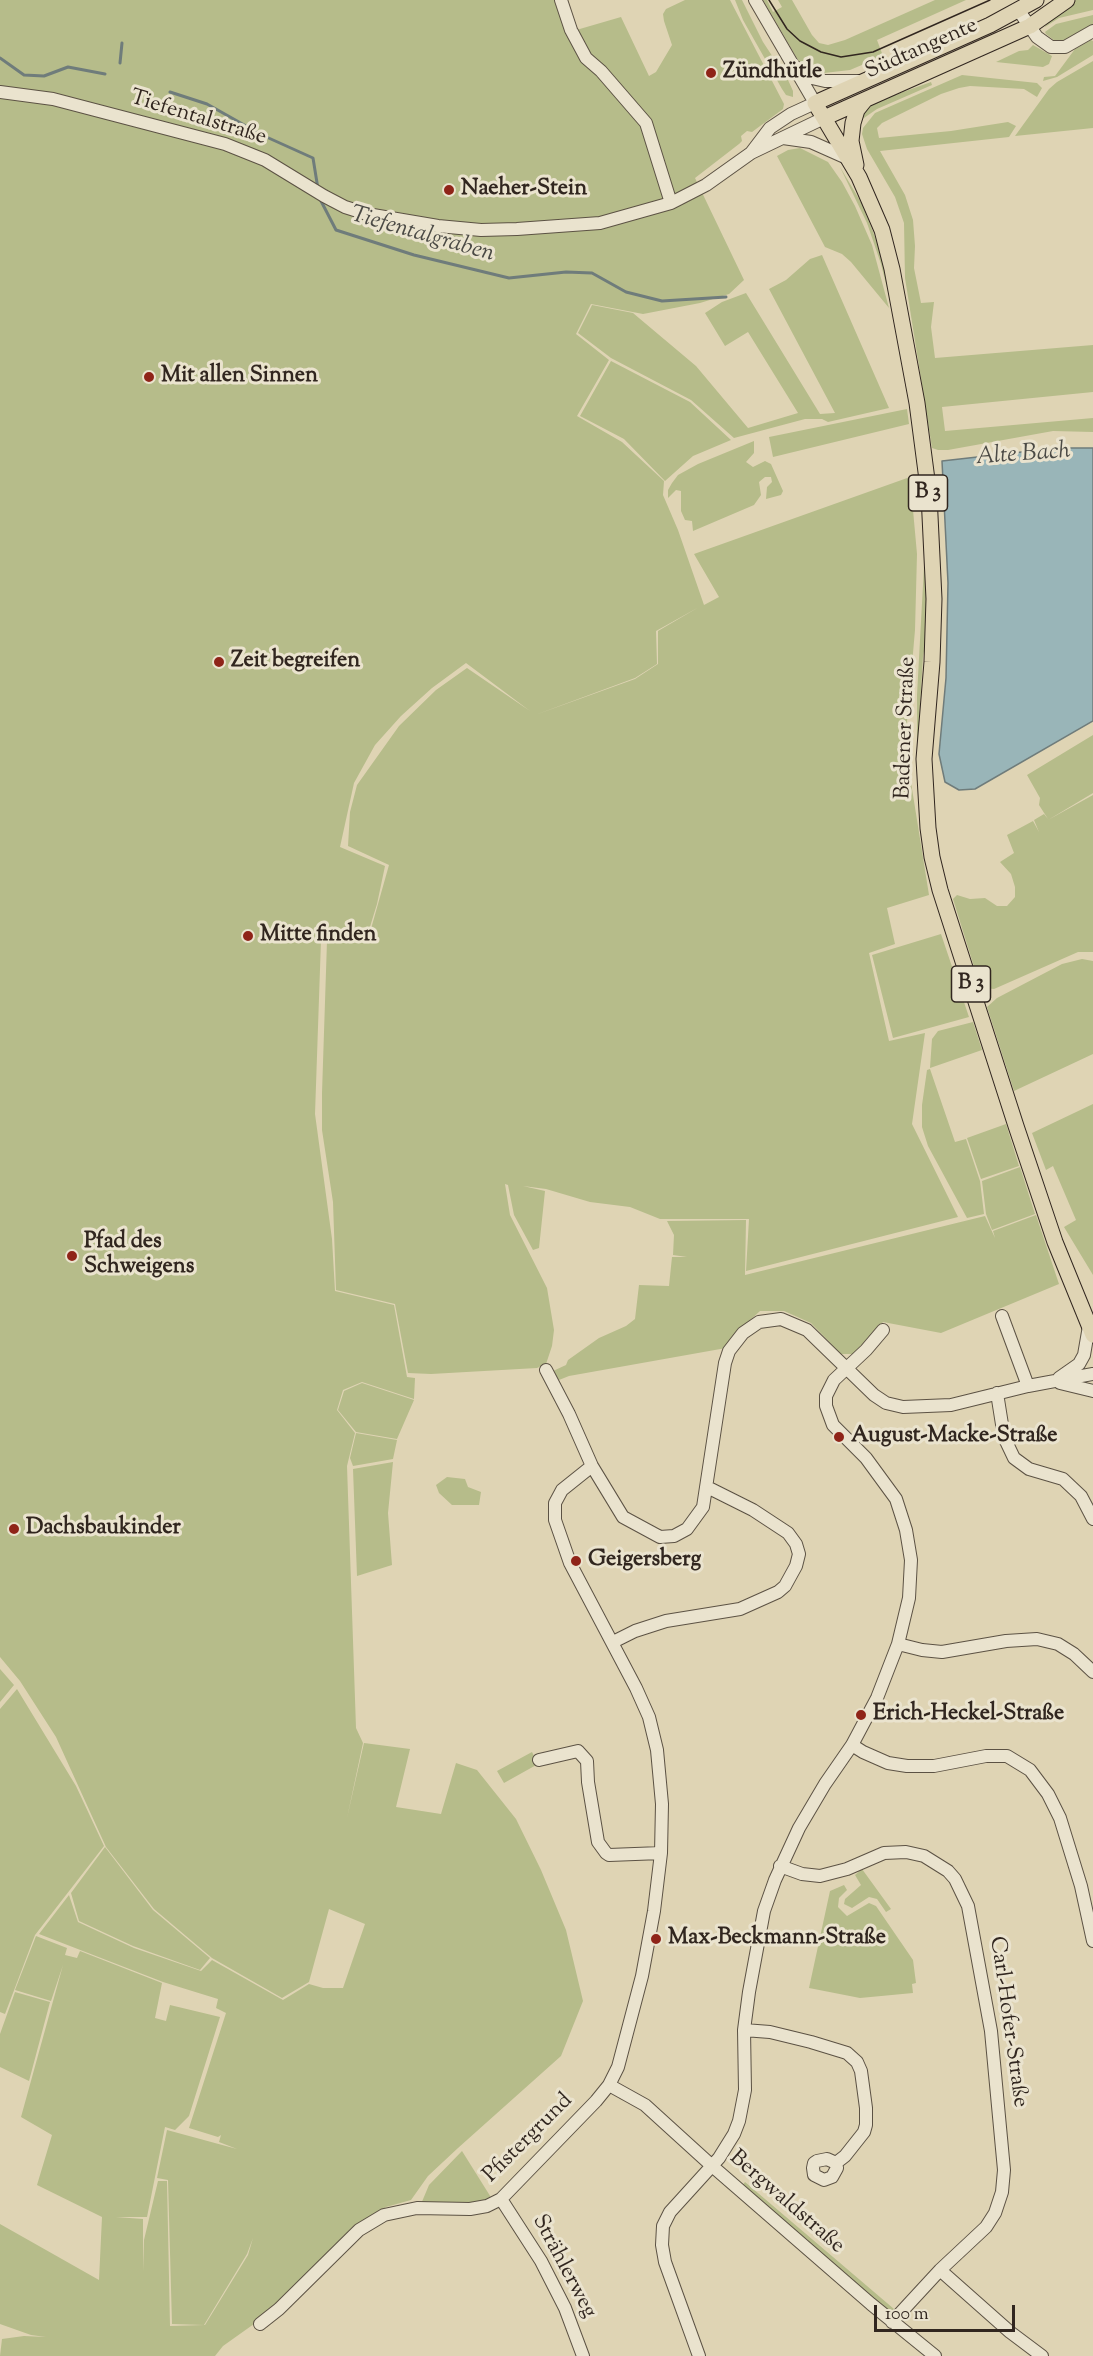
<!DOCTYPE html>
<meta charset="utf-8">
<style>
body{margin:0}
#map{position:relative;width:1093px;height:2356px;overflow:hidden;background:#dfd4b4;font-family:"Sorts Mill Goudy",serif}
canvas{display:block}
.scale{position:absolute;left:874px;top:2305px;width:141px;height:27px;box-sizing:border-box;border:3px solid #31261f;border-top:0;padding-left:8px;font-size:18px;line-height:21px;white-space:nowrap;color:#31261f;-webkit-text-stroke:4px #eae3ce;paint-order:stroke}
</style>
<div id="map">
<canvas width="1093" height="2356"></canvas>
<div class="scale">100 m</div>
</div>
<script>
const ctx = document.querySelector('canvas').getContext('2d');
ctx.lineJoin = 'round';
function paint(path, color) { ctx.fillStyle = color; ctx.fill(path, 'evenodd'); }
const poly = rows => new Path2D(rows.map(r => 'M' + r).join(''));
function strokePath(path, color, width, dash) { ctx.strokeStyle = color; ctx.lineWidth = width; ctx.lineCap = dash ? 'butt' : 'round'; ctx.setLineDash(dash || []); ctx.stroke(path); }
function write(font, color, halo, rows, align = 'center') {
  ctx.font = font + ' "Sorts Mill Goudy",serif'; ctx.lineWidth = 6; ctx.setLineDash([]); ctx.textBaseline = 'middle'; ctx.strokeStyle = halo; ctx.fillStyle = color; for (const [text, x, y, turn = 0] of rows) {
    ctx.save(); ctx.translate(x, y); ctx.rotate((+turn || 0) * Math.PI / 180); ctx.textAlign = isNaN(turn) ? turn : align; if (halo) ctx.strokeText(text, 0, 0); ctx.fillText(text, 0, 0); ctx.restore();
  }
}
paint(poly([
 [0,0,557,0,566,33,621,17,649,76,656,72,672,45,664,21,663,14,666,9,685,0,730,0,784,104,783,109,752,132,747,131,741,136,742,141,739,144,695,178,744,280,729,294,700,303,643,314,591,304,576,334,609,360,577,416,622,442,664,481,663,495,678,530,704,605,719,597,694,554,910,477,917,554,915,630,905,745,929,895,887,908,895,944,869,953,889,1041,925,1033,912,1124,958,1217,746,1271,749,1219,660,1219,630,1207,590,1202,546,1189,523,1186,545,1191,539,1248,533,1250,514,1215,508,1185,505,1184,510,1215,547,1288,554,1330,552,1346,546,1364,537,1368,431,1374,408,1373,395,1304,336,1290,333,1202,322,1130,322,1093,327,941,343,941,321,940,315,1114,332,1239,335,1291,394,1305,407,1377,415,1378,414,1399,362,1382,343,1390,337,1410,355,1433,347,1466,356,1728,363,1743,347,1818,364,1743,410,1749,396,1807,441,1814,456,1763,477,1770,516,1819,541,1870,566,1930,583,2001,561,2056,458,2148,428,2176,411,2200,386,2207,364,2220,268,2314,223,2346,215,2356,0,2356,2,2339,24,2336,46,2337,31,2335,0,2324,0,2224,99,2280,102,2217,37,2185,52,2135,21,2117,63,1965,51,2001,15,1990,36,1936,67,1948,65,1955,77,1958,80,1951,162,1983,155,2018,166,2021,170,2005,220,2017,189,2116,175,2130,165,2127,147,2217,116,2217,143,2219,143,2271,144,2240,158,2181,167,2181,170,2326,205,2325,248,2255,253,2238,247,2254,204,2325,172,2324,168,2180,157,2178,167,2130,237,2149,219,2142,221,2135,218,2137,189,2128,226,2013,216,2008,218,1999,163,1982,39,1934,69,1895,78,1922,134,1948,201,1971,212,1960,283,2000,309,1984,323,1988,343,1988,365,1924,329,1909,309,1982,282,1998,212,1958,154,1909,106,1847,56,1737,20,1681,0,1657],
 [699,607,658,631,658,664,635,679,535,715,635,678,657,664,656,631],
 [466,663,530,711,467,668,436,690,399,726,357,785,350,812,348,846,389,865,367,943,365,943,377,904,385,866,340,847,354,783,375,745,401,716,432,688],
 [735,0,742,0,763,42,788,80,793,91,793,97,786,95,782,89,743,20],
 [763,0,767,0,773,12,782,7,778,0,792,0,812,35,819,43,828,45,845,40,935,0,966,0,877,40,883,56,850,70,824,73,813,71,798,60],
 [1076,0,1093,0,1093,10,1059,18,1045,27,1047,23],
 [1093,15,1093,26,1063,41,1055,41,1046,34,1045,32,1056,24],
 [1091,40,1093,41,1093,55,1057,77,1043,81,1044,77,1055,76,1075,49],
 [1033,45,1052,56,1049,64,1043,67,996,62,1019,51,1028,50],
 [1093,61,1093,128,1015,136,1049,89,1057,82],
 [962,75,1037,83,1042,88,1037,97,1024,89,970,86,959,88,941,94,882,123,877,128,879,138,951,131,1008,122,1016,126,1009,137,880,151,905,195,913,220,915,246,914,268,921,303,934,302,931,327,935,358,1093,345,1093,392,942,407,945,431,1093,418,1093,432,1053,431,948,450,938,450,932,448,905,278,904,223,895,197,867,149,862,134,863,128,875,113],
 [931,82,932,85,877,109,861,120,865,112,875,102],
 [800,148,828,162,842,182,855,206,872,245,889,308,851,262,842,254,825,247,777,156,788,150],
 [840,167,862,204,877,242,884,264,892,308,881,264,867,223],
 [822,255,889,408,828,422,822,419,805,419,734,438,691,400,611,358,578,333,592,305,633,313,696,366,748,428,798,413,748,332,725,346,705,313,722,302,746,293,820,414,835,413,769,289,786,280,810,259],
 [611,361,690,402,731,440,693,456,665,481,624,439,580,416],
 [910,407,913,409,921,469,929,595,928,632,923,656,919,722,921,742,917,743,917,695,925,548,919,468],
 [907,409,909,424,773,457,769,437],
 [754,441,754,453,746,462,753,467,765,461,771,464,783,491,781,495,766,499,767,487,772,482,771,477,765,477,759,482,761,495,754,505,693,531,692,521,685,520,681,511,681,491,676,490,668,498,668,490,672,483,678,475,698,464],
 [1093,735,1093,793,1048,820,1093,795,1093,952,1078,952,994,989,985,988,980,986,953,899,957,895,970,899,985,898,997,906,1007,906,1015,897,1015,887,1011,874,1000,862,1014,853,1007,835,1033,821,1039,832,1034,820,1044,814,1048,819,1039,805,1040,798,1027,775],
 [941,934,969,1017,893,1038,872,955],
 [1082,959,1093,961,1093,1054,1014,1091,987,1007,997,998,1062,964],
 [973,1022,982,1050,930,1068,932,1039,938,1031],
 [930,1069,955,1142,966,1139,980,1181,984,1214,967,1218,928,1146,922,1127,922,1105,927,1070],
 [1093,1104,1093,1275,1064,1227,1076,1220,1053,1166,1046,1170,1032,1133],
 [1006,1124,1019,1166,981,1179,967,1138],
 [1020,1167,1035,1214,992,1230,986,1214,982,1181],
 [1036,1215,1059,1284,941,1333,883,1322,854,1354,841,1354,811,1323,784,1311,760,1311,735,1334,726,1348,569,1376,559,1380,553,1371,566,1365,568,1360,599,1338,626,1326,635,1319,639,1285,669,1286,672,1257,687,1257,673,1255,674,1235,667,1221,746,1220,745,1275,985,1216,995,1238,993,1231],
 [362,1383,414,1400,397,1439,356,1432,338,1410,344,1391],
 [356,1433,397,1440,393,1459,353,1466,350,1458],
 [393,1462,388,1513,392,1565,357,1576,353,1469],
 [447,1477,465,1479,468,1487,481,1492,479,1505,452,1505,439,1493,436,1485],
 [0,1669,14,1685,0,1702],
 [17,1689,76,1786,104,1846,35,1935,5,2014,0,2012,0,1709],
 [532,1752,538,1764,504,1783,497,1771],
 [105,1847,153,1910,210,1958,200,1970,133,1946,79,1921,71,1893],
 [862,1869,891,1909,886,1912,877,1899,869,1897,852,1908,844,1904,845,1899,861,1885,855,1875],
 [844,1885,847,1890,839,1898,838,1907,847,1916,869,1903,876,1906,913,1960,916,1983,912,1984,913,1993,860,1998,809,1988,830,1891],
 [15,1992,50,2002,29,2081,0,2067,0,2034],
 [462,2151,492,2199,470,2203,421,2204,429,2185],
 [745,2182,894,2309,890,2314,742,2186]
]), '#b6bc8a');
const water = poly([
 [1057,448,1093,448,1093,721,975,789,959,790,945,782,939,754,946,678,948,583,942,461,1057,448]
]);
paint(water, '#99b5b8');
strokePath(water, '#6f7c7b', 1.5);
strokePath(poly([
 [0,58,24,75,44,76,68,67,105,74],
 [120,63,122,43],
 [170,92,207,104,262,135,313,158,318,189],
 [320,199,336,230,414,255,509,278,566,272,592,273,626,292,662,301,726,297]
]), '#6f7c7b', 3);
const minor = poly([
 [561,0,571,30,586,58,601,71,646,123,671,203],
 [1019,11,1037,37,1051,47,1065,47,1093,31],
 [794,66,812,78,825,81,859,81],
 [0,92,53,99,225,144,265,160,324,196,345,207,367,214,438,226,481,230,517,229,600,223,671,203,706,185,751,153,824,118],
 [783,138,811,142,847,158],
 [751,153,770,128,791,114,815,103,755,0],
 [1002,1316,1028,1386],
 [546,1370,569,1414,592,1466,623,1517,660,1537,674,1536,687,1529,703,1507,725,1363,729,1351,743,1333,759,1322,781,1319,807,1330,874,1395,886,1403,903,1407,951,1405,1028,1386,1093,1374],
 [1059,1378,1079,1364,1084,1355,1089,1326],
 [1060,1383,1093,1391],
 [997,1393,1004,1437,1014,1458,1029,1469,1063,1479,1081,1496,1093,1519],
 [613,1642,635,1631,666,1621,740,1609,778,1592,785,1586,796,1566,799,1554,796,1544,788,1533,753,1510,707,1487],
 [898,1644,922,1650,942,1652,1006,1641,1037,1639,1058,1644,1074,1654,1093,1672],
 [852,1745,863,1752,888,1763,907,1766,934,1766,986,1756,1007,1756,1030,1770,1048,1794,1060,1818,1081,1886,1093,1941],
 [539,1760,578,1751,587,1761,588,1782,598,1842,606,1853,609,1855,661,1853],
 [780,1866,802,1874,820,1876,847,1869,884,1853,906,1852,924,1856,948,1871,955,1879,968,1906,991,2031,1004,2170,1002,2192,995,2213,986,2227,940,2270,892,2322],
 [744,2030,770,2032,811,2042,847,2053,857,2062,861,2071,866,2108,866,2125,864,2132,845,2156,836,2163,837,2168,832,2177,824,2180,814,2175,813,2168,814,2163,817,2161,827,2159,836,2163],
 [609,2085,645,2105,711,2165,871,2304,935,2356],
 [501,2199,541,2261,565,2308,583,2356],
 [940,2270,1010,2332,1042,2356],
 [260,2324,279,2309,359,2230,384,2215,417,2208,470,2209,487,2206,501,2199,596,2101,609,2085,618,2067,642,1976,654,1911,661,1853,662,1804,657,1750,649,1717,636,1688,570,1563,555,1520,555,1503,562,1490,592,1466],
 [699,2356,665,2262,662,2245,663,2226,670,2212,719,2158,734,2134,739,2121,745,2090,744,2030,749,1992,764,1911,775,1880,799,1828,825,1784,852,1745,877,1698,898,1644,909,1598,911,1560,906,1530,896,1499,866,1458,833,1425,826,1406,826,1396,834,1380,866,1350,883,1330]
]);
const major = poly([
 [1036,0,990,25,815,103,859,177,882,230,892,269,917,403,929,495,934,599,932,662,924,759,928,828,932,857,940,890,1016,1126,1055,1242,1093,1335],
 [824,118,1030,26,1067,0],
 [856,165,851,141,853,123,857,110,865,100]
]);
strokePath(minor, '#5c5244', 14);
strokePath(major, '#31261f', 17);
strokePath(minor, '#eae3ce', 12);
strokePath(major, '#dfd4b4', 15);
strokePath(poly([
 [769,0,787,29,800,41,821,52,841,57,873,52,990,0]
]), '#31261f', 1.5);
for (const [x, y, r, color] of [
 [711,73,6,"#8f2418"],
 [449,190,6,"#8f2418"],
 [149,377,6,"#8f2418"],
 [219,662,6,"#8f2418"],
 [248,936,6,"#8f2418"],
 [72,1256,6,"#8f2418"],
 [839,1437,6,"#8f2418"],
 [14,1529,6,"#8f2418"],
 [576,1561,6,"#8f2418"],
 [861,1715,6,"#8f2418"],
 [656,1939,6,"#8f2418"]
]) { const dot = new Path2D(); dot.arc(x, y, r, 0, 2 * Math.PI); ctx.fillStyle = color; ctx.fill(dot); strokePath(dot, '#eae3ce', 2); }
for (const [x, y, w] of [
 [928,493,39],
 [971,984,39]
]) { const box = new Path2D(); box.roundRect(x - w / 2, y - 18, w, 36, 4.5); ctx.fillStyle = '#eae3ce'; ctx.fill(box); strokePath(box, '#31261f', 1.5); }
write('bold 21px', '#31261f', null, [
 ["B 3",928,493],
 ["B 3",971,984]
]);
write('22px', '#31261f', '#eae3ce', [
 ["Südtangente",922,50,-24],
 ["Tiefentalstraße",198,119,17],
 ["Badener Straße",907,728,-88],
 ["Carl-Hofer-Straße",1007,2022,82],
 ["Pfistergrund",529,2139,-45],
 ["Bergwaldstraße",786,2203,41],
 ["Strählerweg",563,2267,62]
]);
write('bold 22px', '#31261f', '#eae3ce', [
 ["Zündhütle",723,73],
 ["Naeher-Stein",461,190],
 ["Mit allen Sinnen",161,377],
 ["Zeit begreifen",231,662],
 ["Mitte finden",260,936],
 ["Pfad des",84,1243],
 ["Schweigens",84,1268],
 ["August-Macke-Straße",851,1437],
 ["Dachsbaukinder",26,1529],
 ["Geigersberg",588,1561],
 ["Erich-Heckel-Straße",873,1715],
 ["Max-Beckmann-Straße",668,1939]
], 'left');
write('italic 24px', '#4b4a45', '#eae3ce', [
 ["Tiefentalgraben",422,236,16],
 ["Alte Bach",1023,456,-4]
]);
</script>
